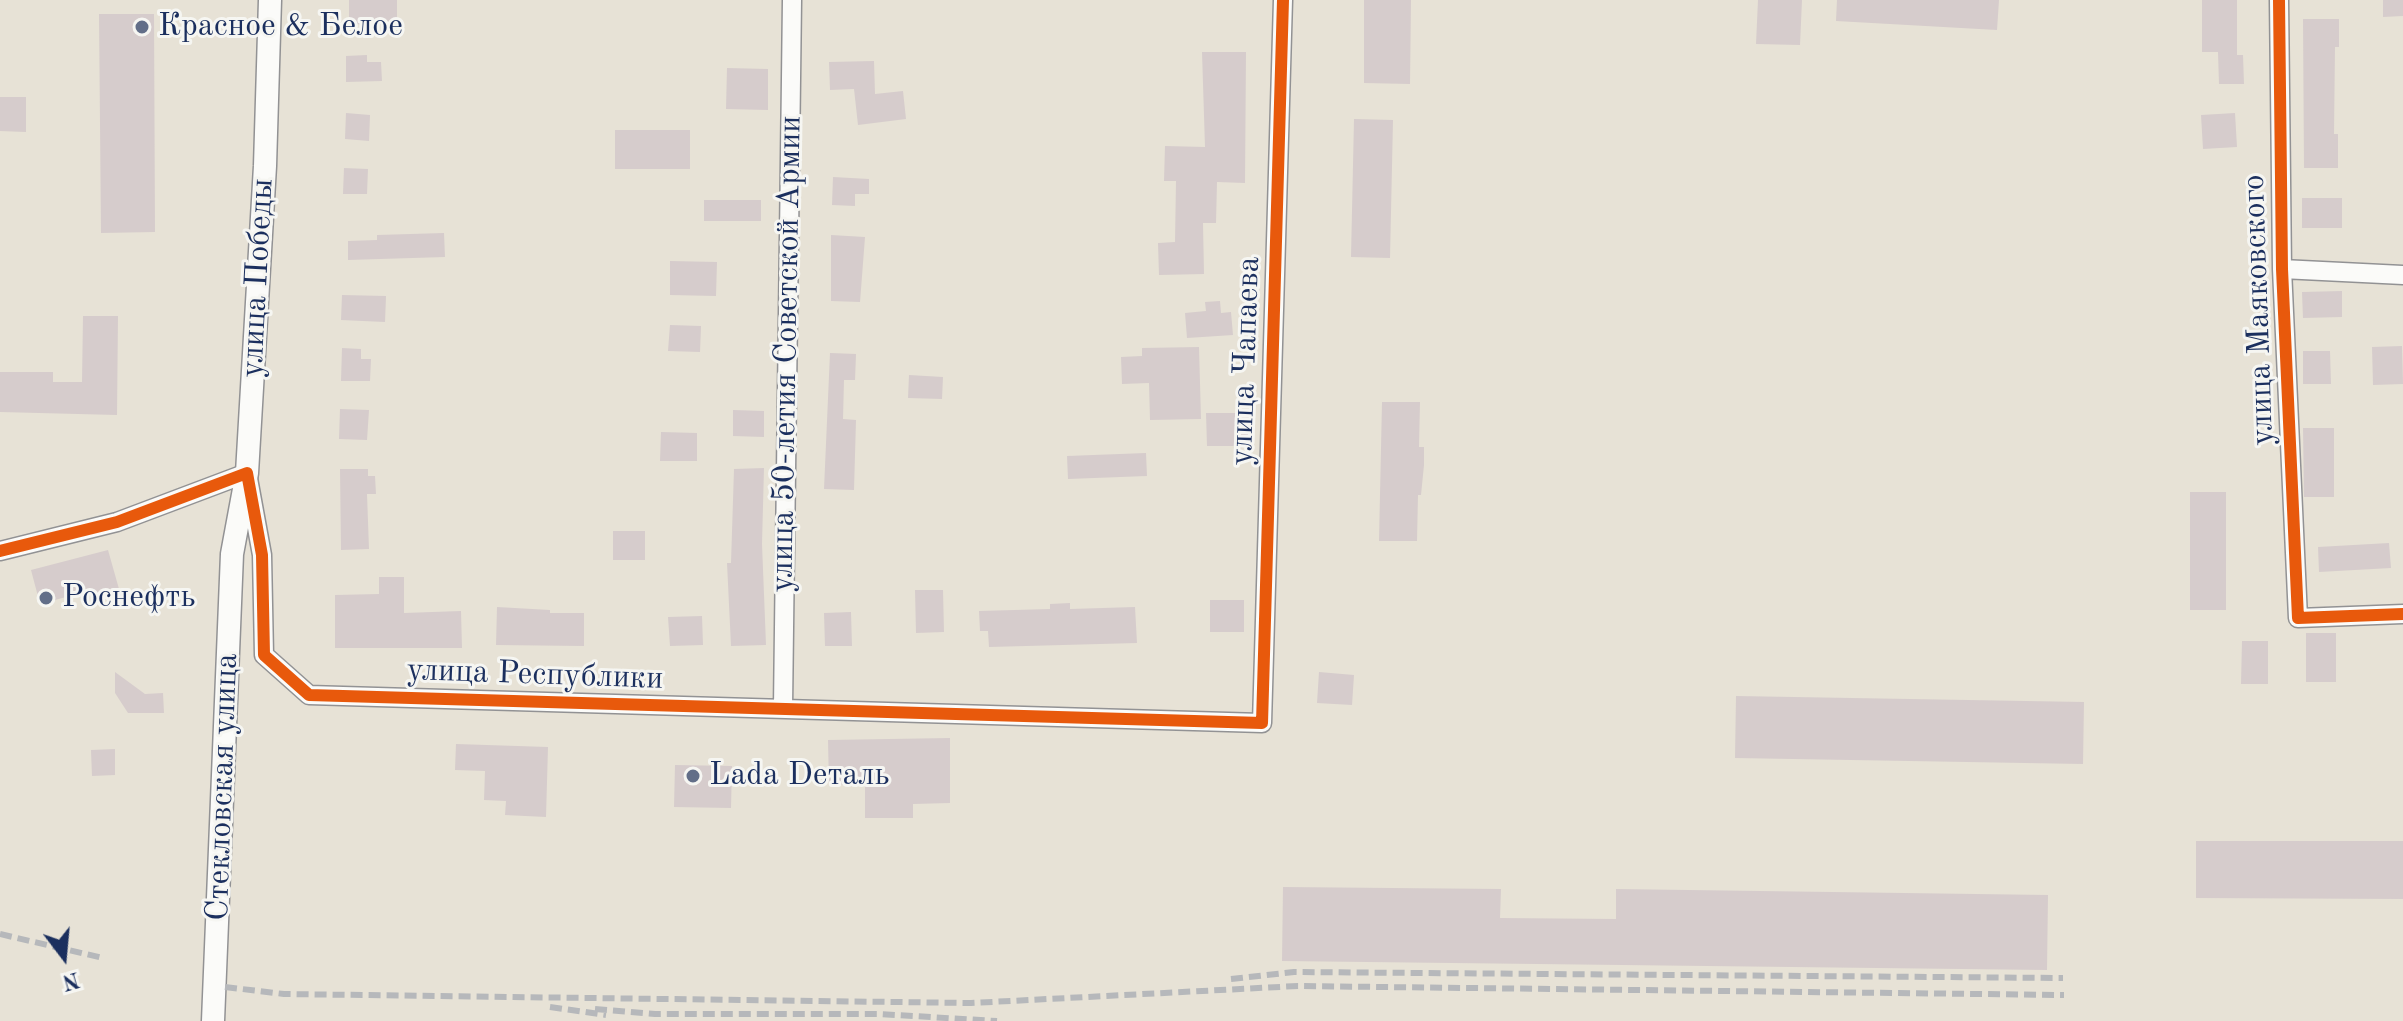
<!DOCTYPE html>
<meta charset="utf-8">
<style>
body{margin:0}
#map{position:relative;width:2403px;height:1021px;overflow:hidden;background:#e7e2d6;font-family:"Old Standard TT",serif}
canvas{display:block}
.north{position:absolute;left:24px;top:917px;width:80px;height:80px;-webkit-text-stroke:6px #f6f6f2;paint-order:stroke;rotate:164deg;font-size:22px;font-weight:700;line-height:32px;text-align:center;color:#1b2f5e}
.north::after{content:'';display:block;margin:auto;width:28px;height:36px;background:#1b2f5e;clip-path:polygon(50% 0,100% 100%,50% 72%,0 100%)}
</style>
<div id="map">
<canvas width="2403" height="1021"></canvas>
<div class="north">N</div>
</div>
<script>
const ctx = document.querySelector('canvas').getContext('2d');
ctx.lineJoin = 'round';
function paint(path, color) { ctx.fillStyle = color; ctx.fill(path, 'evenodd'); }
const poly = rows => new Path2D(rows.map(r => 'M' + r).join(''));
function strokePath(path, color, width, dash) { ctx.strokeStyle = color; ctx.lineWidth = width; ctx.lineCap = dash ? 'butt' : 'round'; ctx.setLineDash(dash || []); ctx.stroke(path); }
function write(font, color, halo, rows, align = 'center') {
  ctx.font = font + ' "Old Standard TT",serif'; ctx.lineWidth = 6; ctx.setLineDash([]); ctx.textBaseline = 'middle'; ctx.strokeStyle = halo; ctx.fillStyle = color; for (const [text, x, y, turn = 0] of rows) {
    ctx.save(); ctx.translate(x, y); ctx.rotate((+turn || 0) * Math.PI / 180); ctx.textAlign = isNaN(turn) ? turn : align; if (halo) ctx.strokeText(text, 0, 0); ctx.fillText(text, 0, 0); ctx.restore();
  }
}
paint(poly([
 [349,0,397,0,397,25,349,24],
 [1364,0,1411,0,1410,84,1364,83],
 [1758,0,1802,0,1800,45,1756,44],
 [1837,0,1999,0,1997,30,1836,21],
 [2202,0,2237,0,2237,55,2243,55,2244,84,2219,84,2218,52,2202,52],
 [2383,0,2403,0,2403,16,2383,17],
 [99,14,154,14,155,232,101,233],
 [2303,19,2339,19,2339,47,2335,47,2334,134,2338,134,2338,168,2304,168],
 [1202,52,1246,52,1245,183,1217,182,1216,223,1203,223,1204,274,1159,275,1158,243,1175,242,1176,181,1164,181,1165,146,1205,147],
 [367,55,367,62,381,62,382,81,346,82,346,56],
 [874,61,875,94,903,91,906,119,858,125,854,89,830,90,829,62],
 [727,68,768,69,768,110,726,109],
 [0,97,26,97,26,132,0,131],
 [346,113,370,115,369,141,345,139],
 [2235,113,2237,147,2203,149,2201,115],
 [1354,119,1393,120,1390,258,1351,257],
 [615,130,690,130,690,169,615,169],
 [344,168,368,169,367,194,343,194],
 [833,177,869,179,869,194,855,194,855,206,832,205],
 [2302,198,2342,198,2342,228,2302,228],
 [704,200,761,200,761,221,704,221],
 [444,233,445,257,348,260,348,241,377,240,377,235],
 [831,235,865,237,860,302,831,301],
 [670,261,717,262,716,296,670,295],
 [2342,291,2342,317,2303,318,2302,292],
 [342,295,386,296,385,322,341,320],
 [1220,301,1221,313,1231,312,1233,335,1187,338,1185,313,1206,311,1205,302],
 [83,316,118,316,117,415,0,412,0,372,53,372,53,382,82,382],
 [670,325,701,326,700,352,668,351],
 [2402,346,2403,384,2373,385,2372,347],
 [1199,347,1201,419,1150,420,1149,383,1122,384,1121,357,1142,356,1142,348],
 [342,348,361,349,361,359,371,359,370,381,341,381],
 [2303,351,2330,351,2331,384,2303,384],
 [830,353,856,354,855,380,844,380,843,419,856,420,854,490,824,489],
 [909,375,943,377,942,399,908,398],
 [1382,402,1420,402,1419,447,1424,447,1424,465,1421,495,1418,495,1417,541,1379,541],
 [340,409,369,410,367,440,339,439],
 [733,410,764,411,764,437,733,436],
 [1206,413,1249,413,1249,446,1207,446],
 [2303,428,2334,428,2334,497,2304,497],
 [661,432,697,433,697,461,660,461],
 [1146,453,1147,476,1068,479,1067,456],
 [764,468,762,544,766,645,731,646,727,563,731,563,734,469],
 [340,469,368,469,368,476,375,476,376,494,367,494,369,549,341,550],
 [2190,492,2226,492,2226,610,2190,610],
 [613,531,645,531,645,560,613,560],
 [2389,543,2391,568,2319,572,2318,547],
 [108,550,119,589,93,596,92,590,40,604,31,570],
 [379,577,404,577,404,613,461,611,462,648,335,648,335,595,379,594],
 [915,590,943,590,944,632,916,633],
 [1210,600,1244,600,1244,632,1210,632],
 [1070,603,1070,609,1135,607,1137,643,989,647,988,631,980,631,979,611,1050,609,1050,604],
 [497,607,550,610,550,613,584,613,584,646,496,645],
 [851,612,852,646,825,646,824,613],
 [702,616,703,645,670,646,668,617],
 [2306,633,2336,633,2336,682,2306,682],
 [2242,641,2268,641,2268,684,2241,684],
 [115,672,145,694,163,693,164,713,128,713,115,693],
 [1319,672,1354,675,1352,705,1317,703],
 [1736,696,2084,702,2083,764,1735,758],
 [950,738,950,803,913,804,913,818,865,818,865,784,829,785,828,740],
 [456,744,548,747,546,817,505,815,506,801,484,800,485,771,455,770],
 [115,749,115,775,92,776,91,750],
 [675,765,732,766,731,808,674,807],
 [2196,841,2403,841,2403,899,2196,898],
 [1283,887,1501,889,1500,918,1616,919,1616,889,2048,895,2047,970,1282,961]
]), '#d6cccc');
const minor = poly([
 [2279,0,2282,269,2298,618,2403,614],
 [2282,269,2403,275],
 [0,551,117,522,247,473,262,555,264,655,309,695,1262,723,1283,0],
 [783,707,792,0]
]);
const tertiary = poly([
 [213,1021,232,554,247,473,265,166,270,0]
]);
strokePath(minor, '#929294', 21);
strokePath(tertiary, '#929294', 25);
strokePath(minor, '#fbfbf9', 18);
strokePath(tertiary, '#fbfbf9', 22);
strokePath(poly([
 [0,934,103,958],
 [1231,979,1294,972,2063,978],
 [225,987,284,994,971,1003,1298,986,2064,995],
 [550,1007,606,1015],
 [595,1009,655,1014,879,1014,997,1021]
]), '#b6b8bb', 6, [12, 6]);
strokePath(poly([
 [2279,0,2282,269,2298,618,2403,614],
 [0,551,117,522,247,473,262,555,264,655,309,695,1262,723,1283,0]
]), '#e8590c', 12);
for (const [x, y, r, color] of [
 [142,27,8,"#626e88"],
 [46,598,8,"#626e88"],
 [693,776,8,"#626e88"]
]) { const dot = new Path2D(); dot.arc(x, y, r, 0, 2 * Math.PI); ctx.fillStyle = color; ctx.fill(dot); strokePath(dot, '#f6f6f2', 3); }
write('32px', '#1b2f5e', '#f6f6f2', [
 ["Красное & Белое",158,27],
 ["Роснефть",62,598],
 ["Lada Dеталь",709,776]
], 'left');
write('32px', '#1b2f5e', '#f6f6f2', [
 ["улица Победы",258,278,-87],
 ["улица Маяковского",2259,310,-92],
 ["улица 50-летия Советской Армии",787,354,-89],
 ["улица Чапаева",1246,361,-88],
 ["улица Республики",535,675,2],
 ["Стекловская улица",223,787,-88]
]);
</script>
